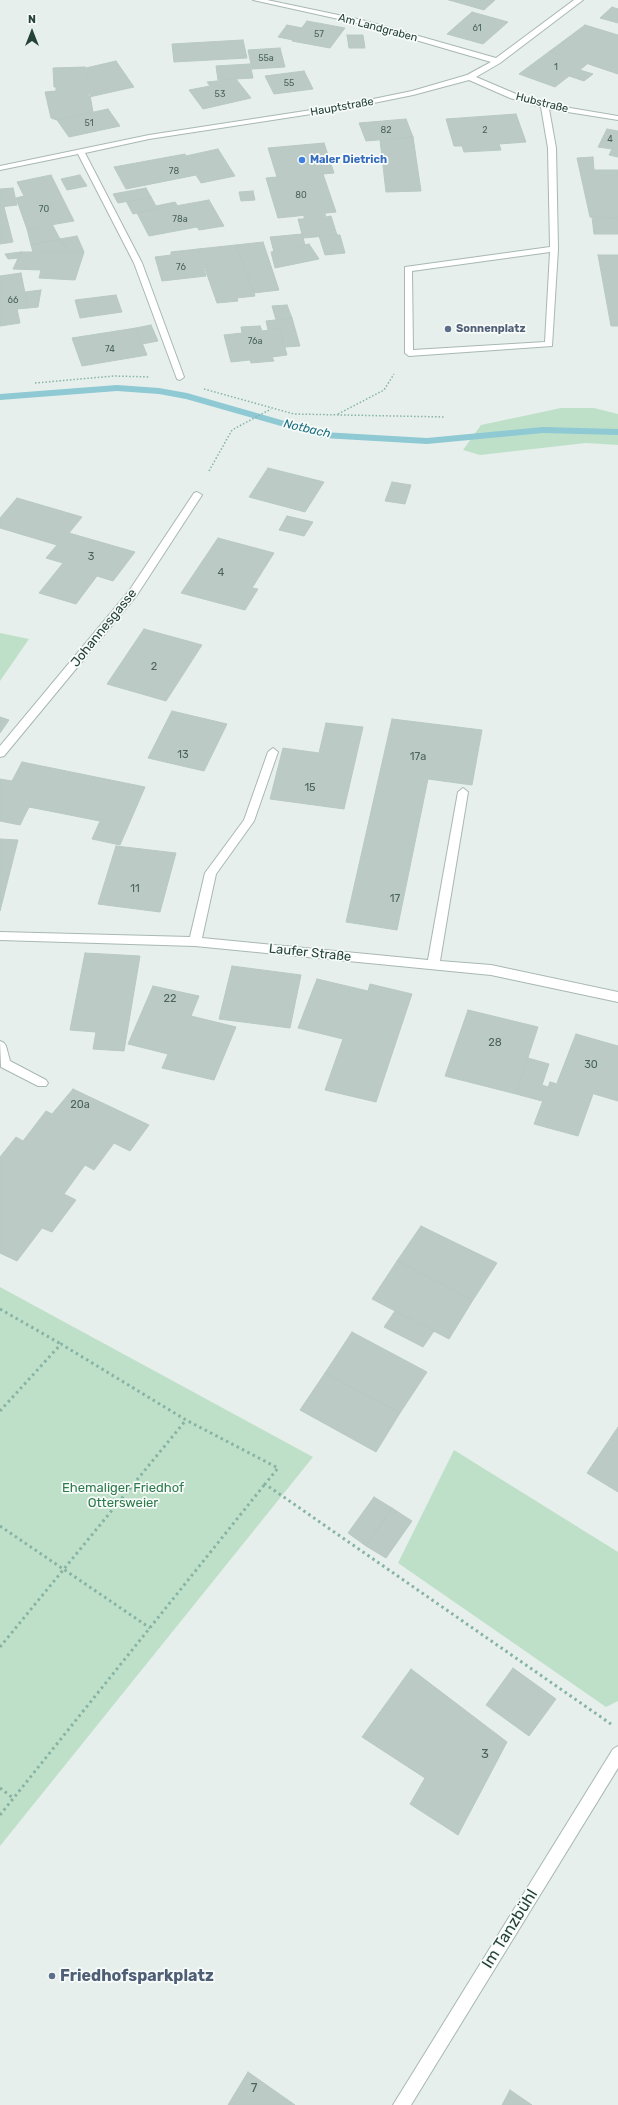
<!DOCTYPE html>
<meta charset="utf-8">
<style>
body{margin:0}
#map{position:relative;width:618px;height:2105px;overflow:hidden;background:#e6efeb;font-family:Rubik,sans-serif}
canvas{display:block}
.north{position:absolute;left:12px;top:12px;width:40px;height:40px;-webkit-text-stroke:3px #f7fbf9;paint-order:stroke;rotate:0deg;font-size:11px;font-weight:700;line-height:16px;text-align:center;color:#24423a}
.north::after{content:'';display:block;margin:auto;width:14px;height:18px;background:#24423a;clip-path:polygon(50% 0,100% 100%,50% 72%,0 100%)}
</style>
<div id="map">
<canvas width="618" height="2105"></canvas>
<div class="north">N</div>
</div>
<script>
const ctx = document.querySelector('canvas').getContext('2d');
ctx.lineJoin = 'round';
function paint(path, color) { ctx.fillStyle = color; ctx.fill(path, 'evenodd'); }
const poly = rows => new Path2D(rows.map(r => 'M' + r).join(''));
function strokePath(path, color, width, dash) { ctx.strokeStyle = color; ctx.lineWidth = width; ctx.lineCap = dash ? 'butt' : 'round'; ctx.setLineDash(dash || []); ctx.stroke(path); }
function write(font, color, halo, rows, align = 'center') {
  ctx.font = font + ' Rubik,sans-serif'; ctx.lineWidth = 3.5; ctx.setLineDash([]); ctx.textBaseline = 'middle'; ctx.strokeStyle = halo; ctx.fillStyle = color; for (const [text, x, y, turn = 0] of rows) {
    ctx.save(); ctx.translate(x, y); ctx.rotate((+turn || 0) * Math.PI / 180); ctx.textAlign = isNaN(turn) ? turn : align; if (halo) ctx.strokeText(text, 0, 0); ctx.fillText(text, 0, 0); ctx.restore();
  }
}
paint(poly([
 [561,408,594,408,618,414,618,445,586,443,480,455,463,450,481,425],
 [0,633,29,639,0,681],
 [0,1287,313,1457,0,1846],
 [454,1450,618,1552,618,1701,606,1707,398,1563]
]), '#bfe0c8');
paint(poly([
 [117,385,159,388,187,393,323,432,427,438,543,427,618,429,618,435,543,433,427,444,323,438,186,399,159,394,117,391,0,400,0,394,117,385]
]), '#8ec9d4');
const building = poly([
 [449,0,495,0,484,10,449,0],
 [612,7,618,9,618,23,600,18,612,7],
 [472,12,508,22,483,44,447,34,472,12],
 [307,21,345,28,330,48,292,41,307,21],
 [287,25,302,28,293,40,278,37,287,25],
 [585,25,618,35,618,74,550,51,585,25],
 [347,35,363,35,365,48,349,48,347,35],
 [243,40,247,58,174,62,172,44,243,40],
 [280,48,285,67,252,69,248,50,280,48],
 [550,51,587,64,580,70,593,74,584,81,569,76,555,87,519,74,550,51],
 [116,61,134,87,89,97,86,68,116,61],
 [250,64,253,78,218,80,216,66,250,64],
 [85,67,93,112,57,120,51,118,45,92,56,91,56,87,54,87,53,68,85,67],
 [304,71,313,89,274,94,265,76,304,71],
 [236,79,251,98,203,109,189,90,210,86,207,82,236,79],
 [108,109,120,126,69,137,57,120,108,109],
 [516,114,526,142,499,144,501,150,464,152,462,146,454,146,446,119,516,114],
 [406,119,413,137,366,141,359,123,406,119],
 [607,129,618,131,618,157,609,155,612,149,598,147,607,129],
 [413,137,421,191,386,192,380,140,413,137],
 [324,143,334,173,323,174,336,212,278,218,266,178,277,177,268,148,324,143],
 [218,149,235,176,201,183,196,175,126,189,114,167,185,154,186,156,218,149],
 [593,157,594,170,618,170,618,218,590,217,577,158,593,157],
 [51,175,74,221,27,229,16,198,24,196,17,182,51,175],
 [80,175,87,186,67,190,61,179,80,175],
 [13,188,17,205,0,207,0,189,13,188],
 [146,188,151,197,118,203,113,194,146,188],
 [253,191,255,200,241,201,239,192,253,191],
 [151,197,156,206,175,202,177,205,133,214,126,201,151,197],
 [209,200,224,226,199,230,197,227,149,236,137,213,209,200],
 [0,207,4,207,13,242,0,244,0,207],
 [325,214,326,217,331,216,337,235,303,238,298,219,304,219,304,216,325,214],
 [592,217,618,218,618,234,594,234,592,217],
 [52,224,60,239,31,245,27,229,52,224],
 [302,234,305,245,274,252,270,237,302,234],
 [337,235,340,235,345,253,325,255,319,236,337,235],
 [77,236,84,252,68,252,60,239,77,236],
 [60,239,68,252,33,252,31,245,60,239],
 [263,242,279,290,254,293,236,245,263,242],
 [309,244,319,259,275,268,271,252,309,244],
 [236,245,255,296,237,298,238,301,217,303,198,249,236,245],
 [198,249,206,276,162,281,155,257,171,255,171,252,198,249],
 [21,252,84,252,75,280,39,278,41,270,13,269,21,252],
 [21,252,19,258,8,259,5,254,21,252],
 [598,255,618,255,618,326,611,326,598,255],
 [21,273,28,308,17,309,20,323,0,326,0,276,21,273],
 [41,290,38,307,28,308,25,292,41,290],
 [116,295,122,312,80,318,75,300,116,295],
 [287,305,292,318,276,320,272,306,287,305],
 [292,318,300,346,285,347,280,329,268,330,266,321,292,318],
 [151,325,158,341,142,344,136,328,151,325],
 [260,326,262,331,280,329,287,355,272,357,274,361,251,363,250,360,231,362,224,335,242,333,241,327,260,326],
 [136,328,147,355,82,366,72,338,136,328],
 [268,468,324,482,305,512,249,497,268,468],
 [392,482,411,485,405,504,385,501,392,482],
 [17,498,82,517,69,533,135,552,113,581,97,576,76,604,39,593,63,563,46,558,57,545,0,528,0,518,17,498],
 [287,516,313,522,304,536,279,530,287,516],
 [218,538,274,553,252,588,258,589,245,610,181,593,218,538],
 [144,629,202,645,166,701,107,684,144,629],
 [172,711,227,724,204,771,148,758,172,711],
 [0,717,9,720,0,733,0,717],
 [392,719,482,730,472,785,428,779,397,930,346,922,392,719],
 [326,723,363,727,344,809,270,799,283,748,319,753,326,723],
 [22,762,145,787,120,845,92,839,100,821,29,807,20,825,0,821,0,779,12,781,22,762],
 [0,839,18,840,0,911,0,839],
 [116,846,176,853,160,912,98,904,116,846],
 [85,953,140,956,124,1051,93,1049,96,1032,70,1030,85,953],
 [232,966,301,975,290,1028,219,1019,232,966],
 [317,979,368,991,370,984,412,994,376,1102,325,1090,343,1039,298,1028,317,979],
 [153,986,199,996,191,1016,236,1027,214,1080,162,1068,168,1054,128,1044,153,986],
 [468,1010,538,1027,516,1094,445,1076,468,1010],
 [576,1034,618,1046,618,1101,557,1083,576,1034],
 [528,1058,549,1064,542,1085,548,1087,542,1101,516,1094,528,1058],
 [550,1082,593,1094,578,1136,534,1124,550,1082],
 [73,1089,149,1125,130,1151,114,1143,94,1170,85,1165,64,1194,76,1200,52,1232,42,1228,17,1261,0,1253,0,1157,16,1137,23,1141,46,1111,52,1114,73,1089],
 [421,1226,497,1263,473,1300,397,1261,421,1226],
 [397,1261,473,1300,449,1339,372,1299,397,1261],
 [395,1311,434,1331,423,1347,384,1327,395,1311],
 [352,1332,427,1372,400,1413,325,1373,352,1332],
 [325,1373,400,1413,376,1452,300,1410,325,1373],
 [618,1427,618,1492,587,1473,618,1427],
 [374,1497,392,1508,366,1546,348,1533,374,1497],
 [392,1508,412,1521,386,1558,366,1546,392,1508],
 [513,1668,556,1699,529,1736,486,1705,513,1668],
 [411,1669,507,1742,458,1835,410,1804,425,1778,362,1737,411,1669],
 [248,2072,295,2105,228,2105,248,2072],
 [510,2090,532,2105,502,2105,510,2090]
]);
paint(building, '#bbcac4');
strokePath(building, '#b8c9c2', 1);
const minor = poly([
 [253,0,267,0,362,20,496,58,574,0,583,0,500,63,476,77,516,94,546,104,618,116,618,120,549,109,556,148,558,249,552,346,409,356,405,353,405,267,550,247,548,148,541,107,510,98,469,80,413,95,344,109,149,139,85,153,142,263,184,377,180,380,177,379,134,263,78,154,0,170,0,166,149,135,344,105,412,91,467,75,491,62,361,24,253,0],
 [550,252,545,342,413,350,412,271,550,252],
 [197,492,202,495,137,595,4,756,0,757,0,746,129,591,194,493,197,492],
 [273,748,278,752,254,821,216,874,202,938,428,960,458,792,463,788,468,792,440,961,491,965,618,992,618,1002,491,975,195,946,0,940,0,932,190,937,205,873,244,820,268,752,273,748],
 [0,1041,4,1043,6,1046,10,1061,46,1080,48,1083,46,1086,38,1086,1,1067,0,1041],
 [618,1746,618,1768,411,2105,393,2105,613,1749,618,1746]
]);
strokePath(minor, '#a8b8b2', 2);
strokePath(poly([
 [35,383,114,376,150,377],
 [204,389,294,414,445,417],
 [338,414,384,390,394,374],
 [209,471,232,430,271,409]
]), '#86b3a5', 1.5, [1.5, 2]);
strokePath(poly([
 [0,1309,61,1344],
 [0,1411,61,1344,186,1420,278,1468,265,1484,611,1724],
 [0,1526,150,1628],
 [0,1647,186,1420],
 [0,1788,13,1798],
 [0,1815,265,1484]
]), '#86b3a5', 3, [2.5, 3.5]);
paint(minor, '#fff');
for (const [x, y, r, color] of [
 [302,160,4,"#3f7fe0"],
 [448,329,4,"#5c6f8a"],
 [52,1976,4,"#5c6f8a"]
]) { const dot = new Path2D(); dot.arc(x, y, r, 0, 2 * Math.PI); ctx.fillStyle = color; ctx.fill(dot); strokePath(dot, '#f7fbf9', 1.5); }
write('9px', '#4a645c', null, [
 ["61",477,28],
 ["57",319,34],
 ["55a",266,58],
 ["1",556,67],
 ["55",289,83],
 ["53",220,94],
 ["51",89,123],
 ["82",386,130],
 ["2",485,130],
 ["4",610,139],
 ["78",174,171],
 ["80",301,195],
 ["70",44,209],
 ["78a",180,219],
 ["76",181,267],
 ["66",13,300],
 ["76a",255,341],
 ["74",110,349]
]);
write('11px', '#24423a', '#f7fbf9', [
 ["Am Landgraben",378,28,15],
 ["Hubstraße",542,103,14],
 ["Hauptstraße",342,107,-10]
]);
write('bold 11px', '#366cbe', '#f7fbf9', [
 ["Maler Dietrich",310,160]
], 'left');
write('bold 11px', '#4e5e75', '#f7fbf9', [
 ["Sonnenplatz",456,329]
], 'left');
write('11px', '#4a645c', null, [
 ["3",91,557],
 ["4",221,573],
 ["2",154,667],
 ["13",183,755],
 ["17a",418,757],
 ["15",310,788],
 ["11",135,889],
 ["17",395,899],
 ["22",170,999],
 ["28",495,1043],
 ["30",591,1065],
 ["20a",80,1105]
]);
write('italic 12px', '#1c6f80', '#f7fbf9', [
 ["Notbach",307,429,13]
]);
write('13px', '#24423a', '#f7fbf9', [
 ["Johannesgasse",104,628,-51],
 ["Laufer Straße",310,953,6]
]);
write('13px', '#2d7a4b', '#f7fbf9', [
 ["Ehemaliger Friedhof",123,1488],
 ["Ottersweier",123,1503]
]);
write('13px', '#4a645c', null, [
 ["3",485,1754],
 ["7",254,2088]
]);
write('16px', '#24423a', '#f7fbf9', [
 ["Im Tanzbühl",510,1929,-58]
]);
write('bold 16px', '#4e5e75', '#f7fbf9', [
 ["Friedhofsparkplatz",60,1976]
], 'left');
</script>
